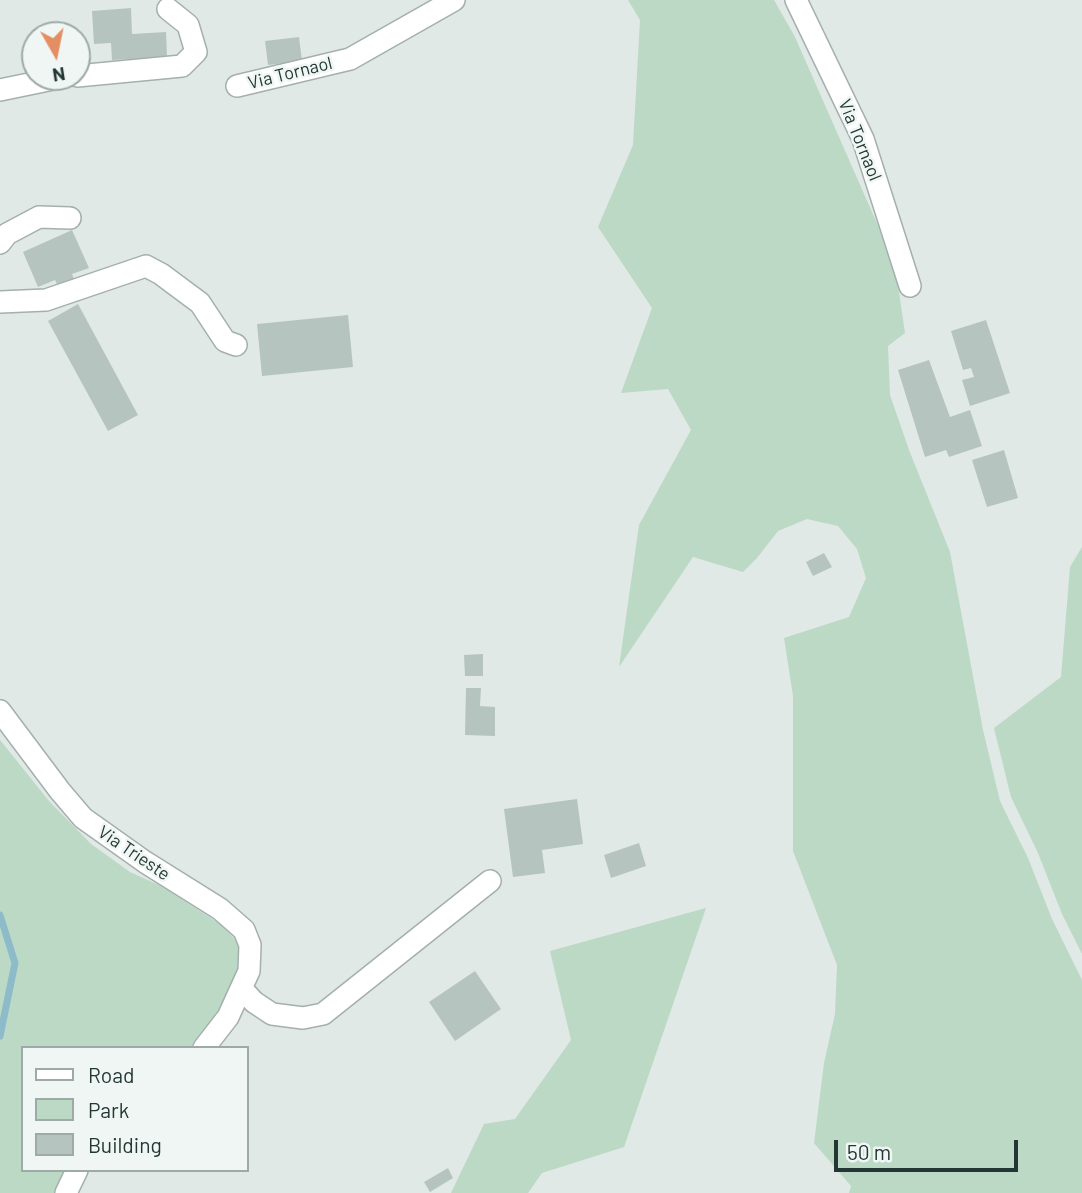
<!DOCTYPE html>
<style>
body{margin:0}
#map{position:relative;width:1082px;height:1193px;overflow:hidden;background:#e0e9e6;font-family:Barlow,sans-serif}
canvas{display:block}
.legend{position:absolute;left:21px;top:1046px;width:228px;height:126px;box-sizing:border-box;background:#f0f6f4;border:2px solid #9eaaa7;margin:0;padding:9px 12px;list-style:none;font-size:21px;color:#233834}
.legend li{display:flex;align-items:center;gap:14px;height:35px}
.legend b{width:35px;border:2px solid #9eaaa7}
.north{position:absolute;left:21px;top:21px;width:70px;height:70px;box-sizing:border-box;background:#f0f6f4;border:2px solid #9eaaa7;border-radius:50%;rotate:171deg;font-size:19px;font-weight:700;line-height:28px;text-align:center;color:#233834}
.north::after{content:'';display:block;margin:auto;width:24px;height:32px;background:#e48e64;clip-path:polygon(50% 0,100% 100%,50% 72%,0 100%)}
.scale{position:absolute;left:834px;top:1140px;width:184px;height:32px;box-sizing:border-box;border:4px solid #233834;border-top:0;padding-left:9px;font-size:21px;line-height:24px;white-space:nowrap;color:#233834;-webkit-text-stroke:5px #f0f6f4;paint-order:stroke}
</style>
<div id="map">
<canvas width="1082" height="1193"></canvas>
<ul class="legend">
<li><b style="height:9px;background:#fff"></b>Road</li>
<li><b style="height:19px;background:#bbd9c5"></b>Park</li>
<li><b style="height:19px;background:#b6c4bf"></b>Building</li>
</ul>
<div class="north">N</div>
<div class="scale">50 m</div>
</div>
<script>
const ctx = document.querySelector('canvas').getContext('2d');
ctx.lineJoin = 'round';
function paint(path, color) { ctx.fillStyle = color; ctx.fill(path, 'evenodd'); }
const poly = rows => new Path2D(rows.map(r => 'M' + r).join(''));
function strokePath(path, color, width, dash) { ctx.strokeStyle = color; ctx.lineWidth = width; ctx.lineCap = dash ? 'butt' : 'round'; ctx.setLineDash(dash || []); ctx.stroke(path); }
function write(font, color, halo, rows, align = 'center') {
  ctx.font = font + ' Barlow,sans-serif'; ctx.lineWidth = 5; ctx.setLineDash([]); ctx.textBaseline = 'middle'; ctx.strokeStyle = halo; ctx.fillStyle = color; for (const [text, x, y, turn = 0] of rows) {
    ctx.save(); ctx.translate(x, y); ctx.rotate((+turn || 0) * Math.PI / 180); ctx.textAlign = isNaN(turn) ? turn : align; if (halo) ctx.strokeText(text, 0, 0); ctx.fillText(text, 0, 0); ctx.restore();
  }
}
paint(poly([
 [628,0,774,0,795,37,879,228,897,279,905,333,888,346,890,395,909,450,950,552,983,730,1000,801,1028,858,1052,919,1082,980,1082,1193,849,1193,851,1186,814,1143,824,1063,835,1014,837,965,793,851,793,696,784,638,849,617,866,578,857,549,838,526,807,519,778,531,757,558,743,572,693,557,619,667,639,525,691,430,668,389,621,393,652,308,598,227,633,145,640,20],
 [1082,547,1082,954,1062,914,1038,853,1011,797,994,728,1061,677,1070,567],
 [0,740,49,801,91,844,130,872,161,886,220,924,247,951,248,987,194,1048,23,1048,23,1170,71,1170,60,1193,0,1193],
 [706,908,624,1147,542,1173,528,1193,451,1193,484,1124,515,1119,571,1040,550,951]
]), '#bbd9c5');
strokePath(poly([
 [0,915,15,963,0,1036]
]), '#8dbbc9', 7);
paint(poly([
 [131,8,132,34,166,32,167,57,112,60,111,43,94,44,92,11],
 [299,37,302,61,268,65,265,41],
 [72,230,89,268,72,274,74,279,58,286,55,280,38,287,23,252],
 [78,304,138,415,108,431,48,321],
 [348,315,353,367,262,376,257,324],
 [986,320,1010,393,970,406,962,380,974,377,971,368,963,370,951,331],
 [929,360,950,417,970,410,982,446,949,457,946,450,925,457,898,370],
 [1004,450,1018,498,987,507,972,460],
 [824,553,832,567,813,576,806,562],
 [483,654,483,676,465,676,464,655],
 [466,688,481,688,480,706,495,707,495,736,465,735],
 [577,799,583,844,542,850,545,873,513,877,504,809],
 [639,843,646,866,611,878,604,855],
 [475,971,501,1009,455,1041,429,1002],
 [448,1168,453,1178,430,1192,424,1182]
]), '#b6c4bf');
const minor = poly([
 [796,0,863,139,910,286],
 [77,76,182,66,196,52,188,25,168,9],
 [237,86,350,59,454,0],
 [0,90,63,77],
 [0,243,7,234,39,217,70,218],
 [0,302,46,300,146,266,161,274,200,303,225,341,236,345],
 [0,711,60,791,83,818,145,862,220,909,244,930,250,945,249,971,228,1017,204,1048],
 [242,989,254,1002,272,1014,303,1018,323,1014,490,881],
 [66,1193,77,1170]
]);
strokePath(minor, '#a4b0ad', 24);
strokePath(minor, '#fff', 21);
write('18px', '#233834', '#f0f6f4', [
 ["Via Tornaol",290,73,-14],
 ["Via Tornaol",860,140,68],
 ["Via Trieste",134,853,34]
]);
</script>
